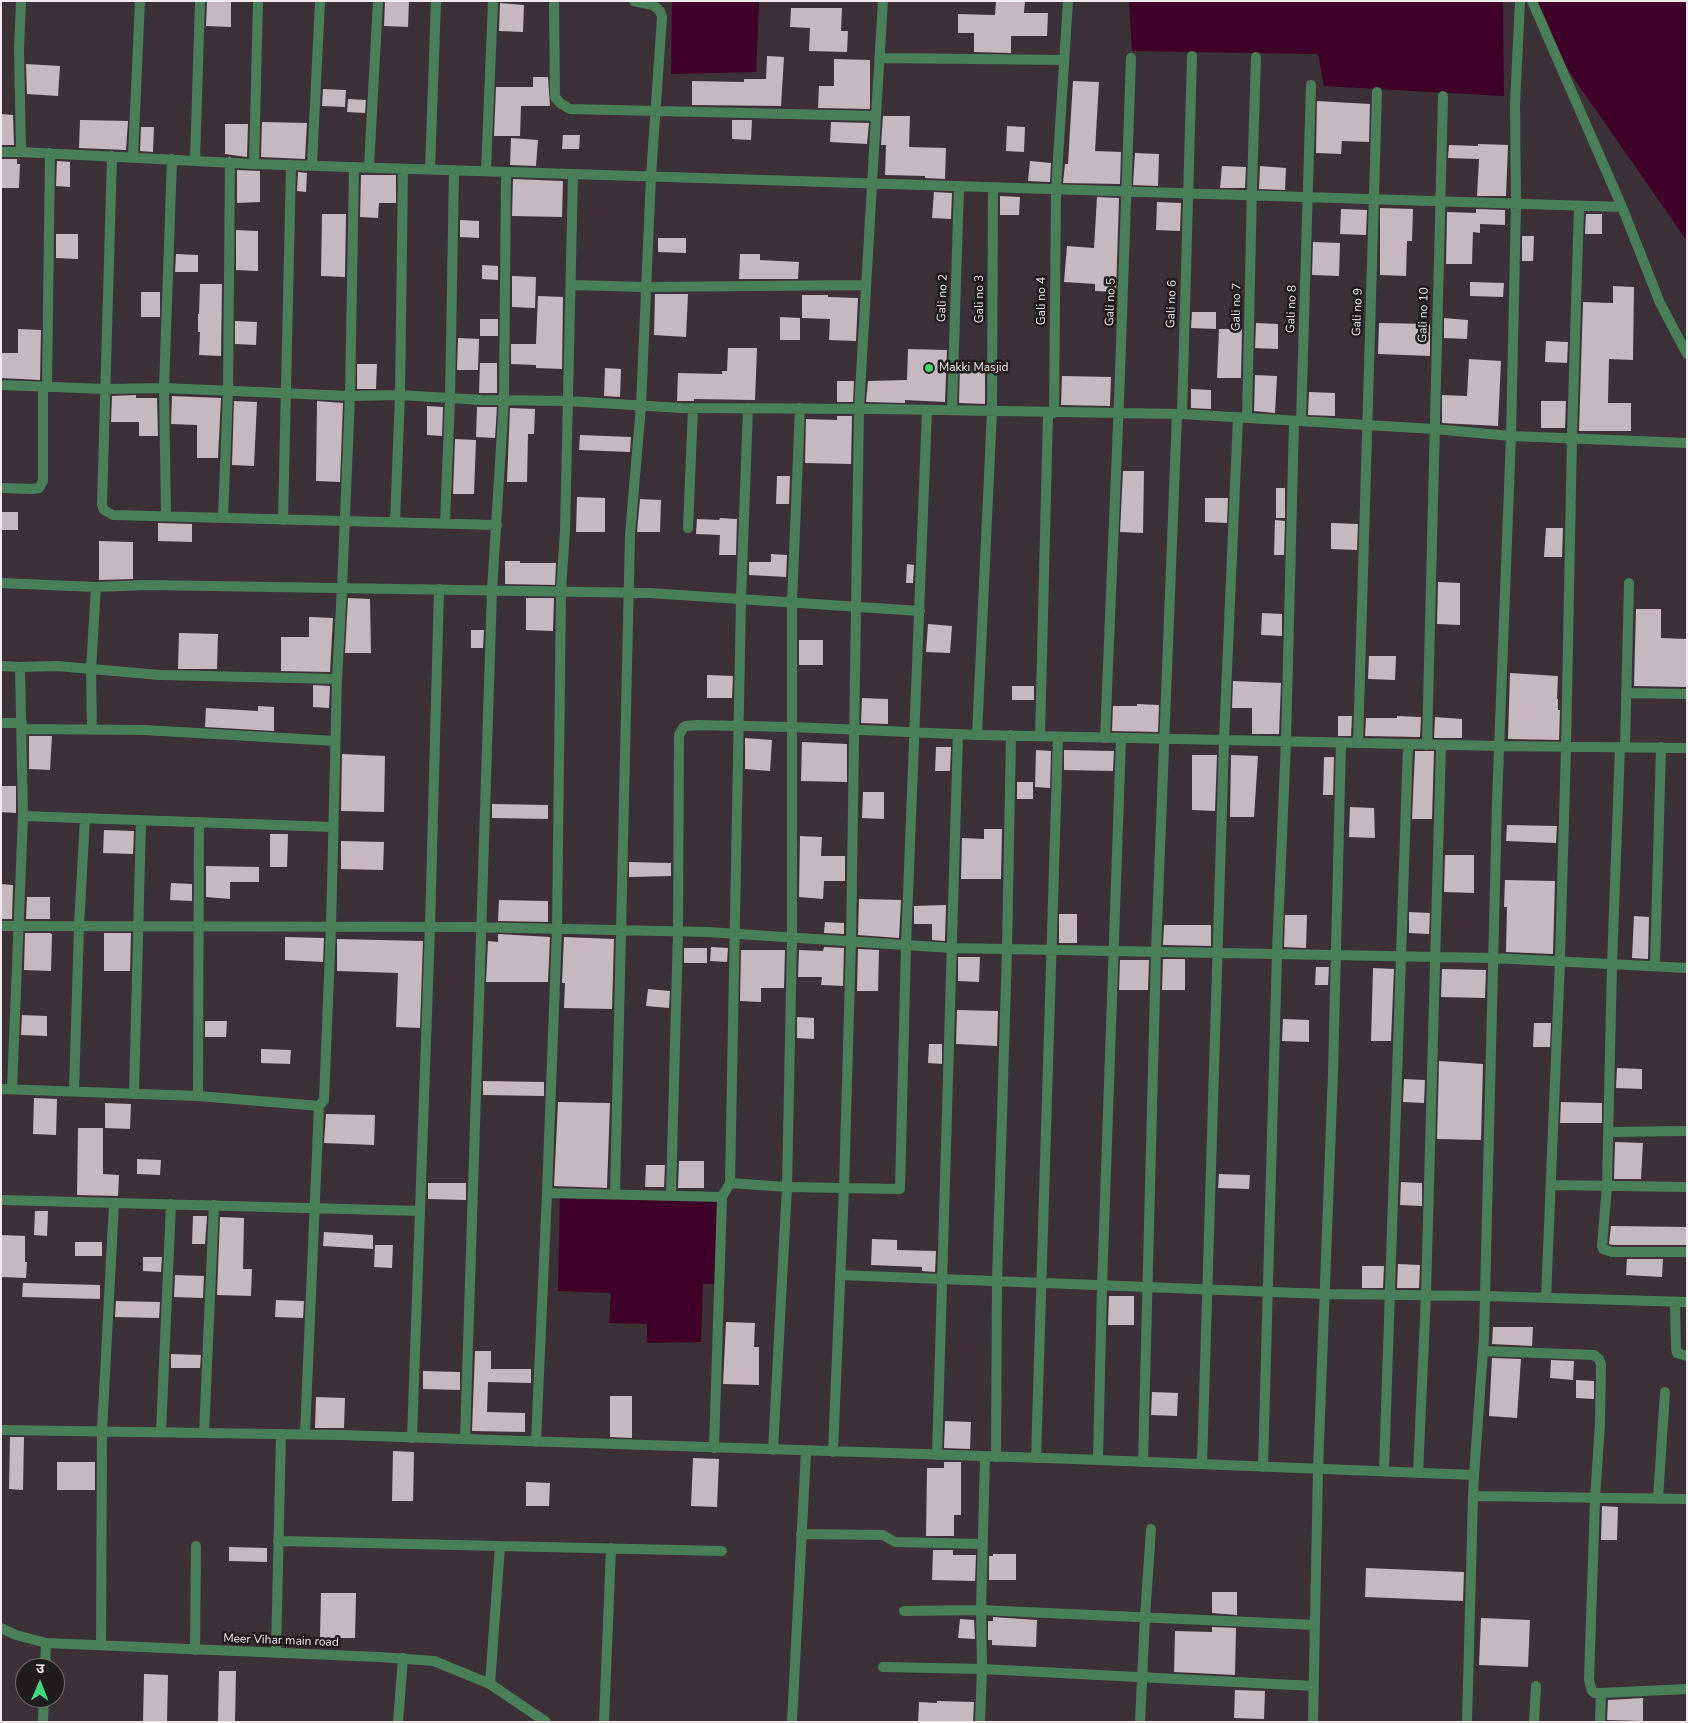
<!DOCTYPE html>
<meta charset="utf-8">
<style>
body{margin:0}
#map{position:relative;width:1688px;height:1723px;overflow:hidden;background:#3c3136;font-family:"Nunito Sans","Noto Sans Devanagari",sans-serif}
canvas{display:block}
.frame{position:absolute;inset:0;border:2px solid #f2ebee;pointer-events:none}
.north{position:absolute;left:15px;top:1658px;width:50px;height:50px;box-sizing:border-box;background:#201b1d;border:1px solid #746e71;border-radius:50%;rotate:1deg;font-size:14px;font-weight:700;line-height:20px;text-align:center;color:#f2ebee}
.north::after{content:'';display:block;margin:auto;width:18px;height:22px;background:#43d77b;clip-path:polygon(50% 0,100% 100%,50% 72%,0 100%)}
</style>
<div id="map">
<canvas width="1688" height="1723"></canvas>
<div class="frame"></div>
<div class="north">उ</div>
</div>
<script>
const ctx = document.querySelector('canvas').getContext('2d');
ctx.lineJoin = 'round';
function paint(path, color) { ctx.fillStyle = color; ctx.fill(path, 'evenodd'); }
const poly = rows => new Path2D(rows.map(r => 'M' + r).join(''));
function strokePath(path, color, width, dash) { ctx.strokeStyle = color; ctx.lineWidth = width; ctx.lineCap = dash ? 'butt' : 'round'; ctx.setLineDash(dash || []); ctx.stroke(path); }
function write(font, color, halo, rows, align = 'center') {
  ctx.font = font + ' "Nunito Sans",sans-serif'; ctx.lineWidth = 5; ctx.setLineDash([]); ctx.textBaseline = 'middle'; ctx.strokeStyle = halo; ctx.fillStyle = color; for (const [text, x, y, turn = 0] of rows) {
    ctx.save(); ctx.translate(x, y); ctx.rotate((+turn || 0) * Math.PI / 180); ctx.textAlign = isNaN(turn) ? turn : align; if (halo) ctx.strokeText(text, 0, 0); ctx.fillText(text, 0, 0); ctx.restore();
  }
}
paint(poly([
 [672,1,759,1,756,72,671,74],
 [1129,1,1503,1,1504,96,1324,86,1318,54,1132,51],
 [1534,1,1687,1,1687,241,1552,47],
 [560,1193,719,1197,716,1284,703,1284,701,1342,647,1343,647,1324,609,1323,611,1293,558,1291]
]), '#3f0127');
paint(poly([
 [207,1,231,1,231,27,206,26],
 [385,1,409,1,408,27,384,26],
 [996,1,1025,1,1024,13,1048,13,1047,36,1011,36,1011,53,974,52,974,33,958,33,958,14,995,15],
 [500,3,524,5,523,32,499,31],
 [791,8,842,8,841,31,848,31,847,52,809,51,810,28,790,27],
 [767,56,784,57,781,106,692,105,692,81,744,82,744,79,766,79],
 [834,59,870,60,870,109,818,108,819,86,834,86],
 [26,64,60,66,58,96,27,94],
 [533,77,548,77,550,106,521,106,520,136,494,136,496,87,533,87],
 [1073,81,1099,82,1095,151,1121,152,1120,184,1063,183,1065,164,1068,164],
 [323,89,346,90,345,107,322,106],
 [348,99,366,100,365,113,347,112],
 [1317,101,1370,104,1369,142,1342,141,1341,154,1316,153],
 [1,114,13,115,14,145,1,145],
 [883,116,910,116,909,147,946,148,945,179,925,178,925,176,885,175,886,145,881,145],
 [80,120,128,121,126,150,79,148],
 [732,120,752,120,751,140,732,139],
 [262,122,307,123,305,159,261,157],
 [831,122,869,123,867,144,830,142],
 [225,124,248,124,247,157,225,154],
 [1007,126,1025,127,1024,152,1006,151],
 [141,127,154,127,153,152,140,151],
 [563,135,580,135,579,149,562,149],
 [511,138,538,140,536,166,510,165],
 [1478,144,1508,145,1506,196,1477,196,1479,159,1448,158,1449,145,1478,146],
 [1135,153,1159,154,1158,186,1133,185],
 [1,159,17,159,17,164,20,164,19,188,1,188],
 [57,161,70,162,70,187,56,186],
 [1030,161,1051,163,1050,182,1028,181],
 [1222,166,1246,167,1245,188,1220,188],
 [1260,166,1286,168,1285,190,1259,189],
 [237,170,260,171,260,202,237,203],
 [298,172,307,173,306,192,297,191],
 [361,175,396,175,396,203,379,203,378,218,360,217],
 [513,179,563,181,562,217,512,216],
 [934,192,952,193,951,219,932,218],
 [1000,196,1020,197,1019,215,1000,215],
 [1097,197,1119,198,1116,292,1095,291,1095,284,1064,282,1067,246,1094,248],
 [1157,202,1181,203,1180,231,1156,230],
 [1380,208,1413,209,1412,241,1407,241,1406,276,1380,275],
 [1341,209,1367,210,1366,235,1340,234],
 [1476,209,1505,210,1505,225,1480,224,1480,233,1473,232,1472,264,1446,264,1447,212,1476,213],
 [322,214,346,214,345,277,321,276],
 [1586,214,1602,214,1602,234,1585,234],
 [460,220,479,221,479,238,460,237],
 [236,230,258,231,258,271,236,270],
 [56,234,78,234,78,259,56,258],
 [1522,236,1534,236,1533,261,1522,261],
 [658,238,686,238,686,253,658,252],
 [1313,242,1340,243,1339,276,1312,275],
 [176,254,198,255,198,272,175,272],
 [740,254,760,254,760,260,799,262,798,279,739,279],
 [482,265,498,266,498,280,482,279],
 [512,276,536,277,535,308,512,307],
 [1470,282,1504,283,1503,297,1470,296],
 [200,284,222,284,221,356,199,355,200,332,198,332,198,314,199,314],
 [1613,286,1634,287,1633,360,1609,359,1608,403,1631,403,1631,431,1579,431,1583,302,1613,303],
 [141,292,160,292,160,317,141,317],
 [655,294,688,294,686,337,654,335],
 [802,295,828,295,828,297,858,298,856,341,829,340,830,319,802,318],
 [538,296,563,297,562,369,536,368,536,365,511,364,511,344,536,344],
 [1192,312,1216,312,1216,329,1191,328],
 [780,317,800,318,800,340,780,340],
 [1444,318,1468,320,1467,339,1444,338],
 [480,319,498,319,498,336,480,336],
 [235,321,257,322,256,345,235,344],
 [1256,323,1278,324,1278,349,1255,348],
 [1379,323,1430,324,1430,356,1378,354],
 [18,329,41,330,40,380,1,378,1,353,18,353],
 [1219,329,1242,329,1241,378,1217,378],
 [458,338,479,339,478,370,457,370],
 [1546,341,1568,342,1567,363,1545,362],
 [728,348,757,348,755,400,694,399,694,401,677,401,678,373,722,374,722,371,727,371],
 [908,349,947,350,945,402,905,400,905,403,866,402,868,381,907,380],
 [1469,359,1501,361,1498,426,1442,423,1442,395,1467,396],
 [960,362,985,363,985,404,959,403],
 [480,363,497,363,497,393,479,393],
 [357,364,377,364,376,389,357,389],
 [605,368,621,369,620,397,604,396],
 [1255,375,1277,376,1275,413,1254,411],
 [1062,376,1111,377,1110,406,1061,405],
 [837,381,854,381,853,402,837,402],
 [1191,389,1211,390,1211,409,1191,408],
 [1309,392,1335,393,1335,416,1308,415],
 [136,395,136,398,157,398,158,436,139,436,139,422,111,422,112,396],
 [172,396,221,398,218,458,197,458,197,425,171,424],
 [234,401,257,402,254,466,232,465],
 [317,401,343,403,340,482,316,481],
 [1541,401,1566,401,1565,428,1541,428],
 [427,406,443,407,442,436,427,435],
 [477,407,497,407,495,438,476,437],
 [510,408,535,409,534,434,528,434,527,482,507,482],
 [837,416,852,416,851,464,805,463,806,419,837,420],
 [580,435,631,437,630,452,579,450],
 [455,439,476,440,474,494,453,494],
 [1123,471,1144,471,1143,533,1120,532],
 [777,476,790,476,789,504,776,504],
 [1276,488,1285,488,1285,518,1276,518],
 [577,497,605,498,605,532,576,532],
 [1205,498,1228,498,1227,523,1205,522],
 [640,499,661,500,660,532,637,532],
 [2,512,18,512,18,530,1,530],
 [720,518,737,519,736,555,719,555,720,535,696,534,697,519,719,520],
 [1275,520,1285,521,1284,555,1274,555],
 [158,523,192,524,192,542,158,541],
 [1331,523,1358,524,1357,550,1331,549],
 [1546,528,1563,528,1562,557,1544,557],
 [99,541,133,542,133,579,99,580],
 [771,554,787,555,786,577,749,575,749,562,771,562],
 [505,561,520,561,520,563,556,563,555,585,505,584],
 [907,564,914,565,913,583,906,583],
 [1438,582,1460,583,1460,625,1437,624],
 [348,598,370,599,371,653,345,653],
 [526,598,554,598,553,631,526,630],
 [1636,609,1661,609,1661,638,1687,639,1687,687,1634,686],
 [1262,613,1282,614,1282,636,1261,635],
 [309,617,333,618,330,672,281,671,281,637,309,637],
 [928,624,952,626,950,653,926,652],
 [471,630,484,630,483,648,471,648],
 [179,633,218,634,217,669,178,669],
 [799,640,823,640,823,665,799,665],
 [1369,656,1396,656,1395,680,1368,679],
 [1510,673,1558,676,1557,699,1558,699,1558,710,1560,710,1559,740,1508,739],
 [707,675,733,676,732,698,707,698],
 [1233,681,1281,683,1279,734,1252,734,1252,708,1232,708],
 [313,685,330,686,329,708,313,707],
 [1012,686,1034,686,1034,700,1012,700],
 [862,698,888,699,888,724,861,723],
 [1137,704,1159,705,1158,732,1112,731,1113,706,1137,706],
 [258,706,274,707,274,731,205,727,206,708,258,711],
 [1338,716,1352,716,1351,736,1338,736],
 [1397,716,1421,717,1420,737,1365,736,1366,718,1397,718],
 [1435,717,1462,719,1462,738,1434,738],
 [29,736,52,736,50,770,29,769],
 [745,738,772,740,770,771,745,769],
 [802,742,847,744,847,782,801,781],
 [936,747,951,747,950,771,935,771],
 [1036,750,1051,751,1050,788,1035,787],
 [1064,750,1114,751,1113,771,1064,770],
 [1415,751,1434,751,1432,819,1412,819],
 [342,754,385,756,384,812,341,811],
 [1192,755,1217,755,1215,811,1192,810],
 [1231,755,1258,756,1254,817,1230,817],
 [1324,757,1334,757,1333,795,1323,795],
 [1017,782,1033,782,1033,799,1017,799],
 [1,786,16,786,16,813,1,812],
 [863,792,884,792,884,819,862,818],
 [492,804,548,805,548,819,492,818],
 [1350,807,1374,808,1375,838,1349,837],
 [1507,825,1557,826,1556,843,1506,841],
 [984,829,1002,829,1001,879,961,879,962,838,984,839],
 [104,830,134,831,133,854,103,853],
 [270,834,288,834,287,867,270,867],
 [800,836,822,837,821,856,845,856,845,881,824,881,823,899,799,897],
 [341,841,384,842,383,870,341,869],
 [1445,855,1474,855,1474,893,1444,892],
 [629,862,671,863,671,876,629,877],
 [206,866,259,867,259,882,230,882,230,899,206,897],
 [1505,880,1555,881,1553,954,1506,952,1507,907,1504,907],
 [171,883,192,884,192,901,170,900],
 [1,884,13,885,12,919,1,919],
 [27,897,50,897,50,919,26,919],
 [859,899,901,900,899,938,858,935],
 [499,900,548,901,548,922,498,921],
 [946,905,945,941,932,940,932,924,914,924,914,906],
 [1409,912,1430,913,1429,934,1409,933],
 [1059,914,1077,914,1077,943,1059,943],
 [1285,915,1307,915,1306,948,1284,947],
 [1634,916,1649,917,1648,959,1632,958],
 [825,922,844,923,844,934,824,933],
 [1164,925,1211,925,1211,946,1163,945],
 [25,933,50,933,52,934,51,971,24,970],
 [104,933,131,933,130,971,104,971],
 [498,934,550,937,548,982,486,982,488,941,498,942],
 [285,937,324,938,323,962,285,960],
 [564,937,614,939,612,1009,564,1008,565,983,562,983],
 [337,939,423,941,420,1028,396,1027,398,973,337,971],
 [711,947,728,948,727,962,710,961],
 [824,947,844,948,843,986,821,985,822,977,798,977,799,950,823,951],
 [684,948,707,948,707,963,684,963],
 [858,949,879,950,878,991,857,991],
 [741,950,785,950,784,988,761,988,761,1002,740,1001],
 [958,957,980,957,979,982,958,981],
 [1163,959,1185,959,1185,990,1162,990],
 [1120,960,1149,960,1148,990,1119,990],
 [1316,967,1329,967,1328,985,1315,985],
 [1373,968,1394,969,1391,1041,1371,1041],
 [1442,969,1486,970,1485,998,1441,997],
 [648,989,670,991,669,1008,646,1006],
 [957,1010,998,1011,997,1046,956,1044],
 [22,1015,47,1016,47,1036,21,1035],
 [797,1017,814,1018,814,1039,797,1038],
 [1283,1019,1309,1020,1309,1042,1282,1041],
 [205,1021,227,1021,226,1037,205,1037],
 [1534,1023,1551,1023,1550,1047,1533,1047],
 [929,1044,942,1044,942,1064,928,1063],
 [261,1049,291,1050,290,1064,261,1063],
 [1439,1061,1483,1064,1481,1140,1437,1139],
 [1617,1068,1642,1069,1642,1089,1616,1088],
 [1404,1079,1425,1080,1424,1103,1403,1102],
 [483,1081,544,1082,544,1096,483,1095],
 [34,1098,57,1099,56,1135,33,1134],
 [558,1102,610,1103,607,1188,554,1186],
 [1561,1102,1602,1103,1602,1123,1560,1123],
 [105,1103,131,1104,130,1129,105,1128],
 [326,1114,375,1115,374,1145,324,1143],
 [78,1128,103,1128,103,1174,119,1175,118,1196,77,1195],
 [1615,1142,1643,1143,1641,1179,1614,1179],
 [137,1159,161,1160,160,1175,137,1174],
 [679,1161,704,1161,704,1188,678,1188],
 [646,1165,665,1165,664,1187,645,1187],
 [1219,1174,1250,1175,1249,1189,1218,1188],
 [1401,1182,1422,1183,1422,1206,1400,1205],
 [428,1183,466,1183,466,1200,428,1199],
 [35,1211,48,1211,47,1236,34,1235],
 [193,1216,207,1216,205,1244,192,1244],
 [220,1217,244,1218,243,1269,252,1269,251,1296,217,1295],
 [1611,1226,1687,1227,1687,1245,1613,1245,1609,1244],
 [324,1232,373,1235,373,1249,323,1246],
 [1,1235,25,1236,25,1262,27,1262,26,1278,1,1277],
 [872,1239,897,1240,897,1250,936,1251,935,1272,922,1271,922,1267,871,1265],
 [75,1242,102,1242,102,1256,75,1256],
 [375,1245,393,1245,392,1268,374,1267],
 [143,1257,162,1257,161,1272,143,1271],
 [1627,1259,1663,1259,1662,1277,1626,1275],
 [1398,1264,1420,1265,1419,1288,1397,1288],
 [1362,1266,1384,1266,1383,1288,1362,1288],
 [175,1275,204,1276,203,1298,174,1297],
 [23,1283,100,1285,100,1299,22,1297],
 [1109,1296,1134,1296,1134,1325,1108,1325],
 [276,1300,304,1301,303,1318,275,1317],
 [116,1301,160,1302,159,1318,115,1317],
 [726,1322,755,1323,754,1347,759,1347,759,1385,723,1384],
 [1493,1327,1533,1327,1532,1346,1492,1344],
 [475,1351,491,1351,491,1369,531,1369,531,1383,488,1382,487,1412,525,1413,525,1432,472,1431],
 [171,1354,201,1355,200,1368,171,1368],
 [1492,1358,1521,1359,1517,1418,1489,1416],
 [1551,1360,1574,1361,1573,1380,1550,1378],
 [423,1371,460,1372,460,1390,423,1389],
 [1576,1380,1594,1381,1594,1399,1576,1398],
 [1152,1392,1178,1393,1177,1416,1151,1415],
 [610,1396,632,1396,632,1438,610,1437],
 [316,1397,345,1398,344,1428,315,1428],
 [945,1421,971,1422,970,1449,944,1448],
 [10,1437,24,1437,23,1490,9,1489],
 [393,1451,414,1452,413,1501,392,1501],
 [693,1458,719,1459,717,1507,691,1506],
 [57,1462,95,1462,95,1490,57,1490],
 [944,1462,961,1462,961,1515,954,1515,954,1536,926,1536,927,1468,944,1468],
 [526,1482,550,1483,549,1506,526,1506],
 [1602,1506,1618,1507,1617,1540,1601,1540],
 [229,1547,267,1548,267,1562,229,1561],
 [933,1550,953,1550,953,1555,976,1555,975,1581,932,1580],
 [993,1554,1016,1554,1016,1580,989,1580,989,1556,993,1556],
 [1366,1568,1464,1572,1463,1601,1365,1597],
 [1212,1592,1237,1592,1237,1615,1212,1613],
 [321,1593,356,1593,355,1638,320,1638],
 [993,1617,1037,1620,1036,1647,992,1645,992,1640,988,1640,988,1621,993,1621],
 [1481,1618,1530,1620,1528,1667,1479,1665],
 [960,1619,974,1620,975,1639,958,1638],
 [1212,1627,1236,1628,1235,1675,1174,1672,1175,1631,1212,1632],
 [219,1671,236,1671,235,1722,218,1722],
 [144,1674,168,1675,167,1722,143,1722],
 [1235,1690,1265,1691,1264,1719,1234,1718],
 [1643,1698,1643,1721,1607,1720,1608,1700],
 [937,1701,974,1702,973,1722,918,1722,919,1702,937,1703]
]), '#c5b8be');
strokePath(poly([
 [554,1,555,97,560,103,570,109,876,116,859,409,851,941,844,1188,833,1452],
 [1532,1,1622,207,1660,303,1687,354],
 [879,58,1064,60],
 [876,116,883,1],
 [1,152,21,152,254,164,1622,207],
 [21,152,19,50,21,1],
 [112,156,102,505,104,510,113,515,497,525],
 [133,157,140,1],
 [195,161,200,1],
 [254,164,258,1],
 [312,165,320,1],
 [369,167,378,1],
 [430,169,436,1],
 [486,171,493,1],
 [571,285,646,287,866,285],
 [1,385,105,389,164,388,350,396,400,395,482,400,568,401,681,408,879,409,1182,414,1434,429,1511,436,1687,443],
 [47,387,50,153],
 [952,410,959,186],
 [1054,413,1056,190,1068,1],
 [1182,414,1192,56],
 [1247,418,1252,187,1256,57],
 [1301,421,1311,85],
 [1,488,33,489,39,488,43,481,43,387],
 [166,516,164,388,172,159],
 [223,518,228,391,230,162],
 [283,520,291,165],
 [395,522,400,395,403,169],
 [445,523,450,399,454,170],
 [688,528,693,408],
 [1,583,96,587,147,585,649,593,920,611],
 [1,666,20,667,23,816,12,1089],
 [20,667,57,666,160,675,337,679,342,588,350,396,354,167],
 [1626,693,1687,694],
 [1,723,22,723],
 [22,729,145,730,335,741],
 [92,730,91,669,96,587],
 [977,735,992,411,993,188],
 [1040,736,1048,413],
 [1105,738,1119,401,1131,58],
 [1358,743,1377,92],
 [1427,745,1443,96],
 [1620,747,1612,964,1607,1186,1602,1246,1603,1249,1612,1252,1687,1252],
 [1625,747,1629,583],
 [23,816,333,827],
 [1,926,472,927,708,932,951,948,1493,958,1687,968],
 [1655,966,1661,747],
 [1,1089,198,1096,319,1106,324,1100,331,927,337,679],
 [74,1091,79,926,85,818],
 [134,1094,141,820],
 [198,1096,199,822],
 [1609,1132,1687,1131],
 [730,1183,741,599,748,408],
 [1551,1185,1687,1187],
 [547,1193,722,1197,730,1183,787,1187,900,1189,906,945,927,410],
 [615,1194,630,535,641,405,651,176,662,17,660,11,653,5,634,1],
 [671,1195,678,932,679,735,683,728,686,726,697,725,792,727,977,735,1131,738,1499,746,1687,748],
 [1,1200,420,1211],
 [840,1275,1325,1294,1485,1296,1687,1302],
 [1546,1298,1560,961,1566,747,1572,437,1579,206],
 [1675,1303,1676,1349,1677,1353,1687,1356],
 [1483,1351,1594,1355,1599,1359,1601,1364,1600,1423,1595,1499,1589,1680,1592,1691,1595,1693,1601,1693,1600,1722],
 [1,1430,341,1435,1074,1459,1474,1475,1473,1496,1687,1499],
 [161,1432,171,1204],
 [204,1433,214,1205],
 [305,1434,319,1106],
 [412,1438,430,927,439,589],
 [465,1439,492,590,504,399,506,172],
 [536,1442,547,1193,557,929,561,591,565,530,573,174],
 [714,1448,722,1197],
 [773,1450,787,1187,792,938,792,602,800,408],
 [937,1455,958,734],
 [996,1457,997,1281,1007,949,1011,735],
 [1036,1458,1058,737],
 [1098,1460,1102,1286,1121,738],
 [1143,1462,1156,951,1177,414],
 [1202,1464,1224,740,1238,417],
 [1263,1467,1277,953,1286,741,1294,421],
 [1384,1471,1408,744],
 [1418,1473,1426,1295,1441,745],
 [1474,1475,1484,1337,1497,802,1511,436,1516,204,1515,104,1520,1],
 [1658,1499,1665,1392],
 [801,1534,883,1535,895,1542,983,1544],
 [278,1541,722,1551],
 [904,1611,981,1610,1315,1625],
 [1,1628,16,1635,46,1643,379,1657,434,1661,490,1684,546,1722],
 [101,1645,102,1431,114,1203],
 [195,1650,196,1546],
 [276,1652,281,1434],
 [883,1667,982,1669,1313,1686],
 [45,1668,46,1643],
 [490,1684,500,1546],
 [1601,1693,1687,1689],
 [43,1722,44,1698],
 [398,1722,403,1658],
 [604,1722,611,1548],
 [792,1722,806,1451],
 [980,1722,982,1669,981,1610,985,1457],
 [1140,1722,1145,1617,1151,1529],
 [1313,1722,1318,1469,1333,1073,1341,743],
 [1467,1722,1473,1496],
 [1534,1722,1536,1686]
]), '#4a8059', 10);
for (const [x, y, r, color] of [
 [929,368,5,"#43d77b"]
]) { const dot = new Path2D(); dot.arc(x, y, r, 0, 2 * Math.PI); ctx.fillStyle = color; ctx.fill(dot); strokePath(dot, '#201b1d', 2); }
write('12px', '#f2ebee', '#201b1d', [
 ["Gali no 2",943,298,-88],
 ["Gali no 3",980,299,-90],
 ["Gali no 4",1042,301,-90],
 ["Gali no 5",1111,302,-88],
 ["Gali no 6",1172,304,-88],
 ["Gali no 7",1237,307,-89],
 ["Gali no 8",1292,309,-88],
 ["Gali no 9",1358,312,-88],
 ["Gali no 10",1424,315,-88],
 ["Meer Vihar main road",281,1641,2]
]);
write('12px', '#f2ebee', '#201b1d', [
 ["Makki Masjid",939,368]
], 'left');
</script>
